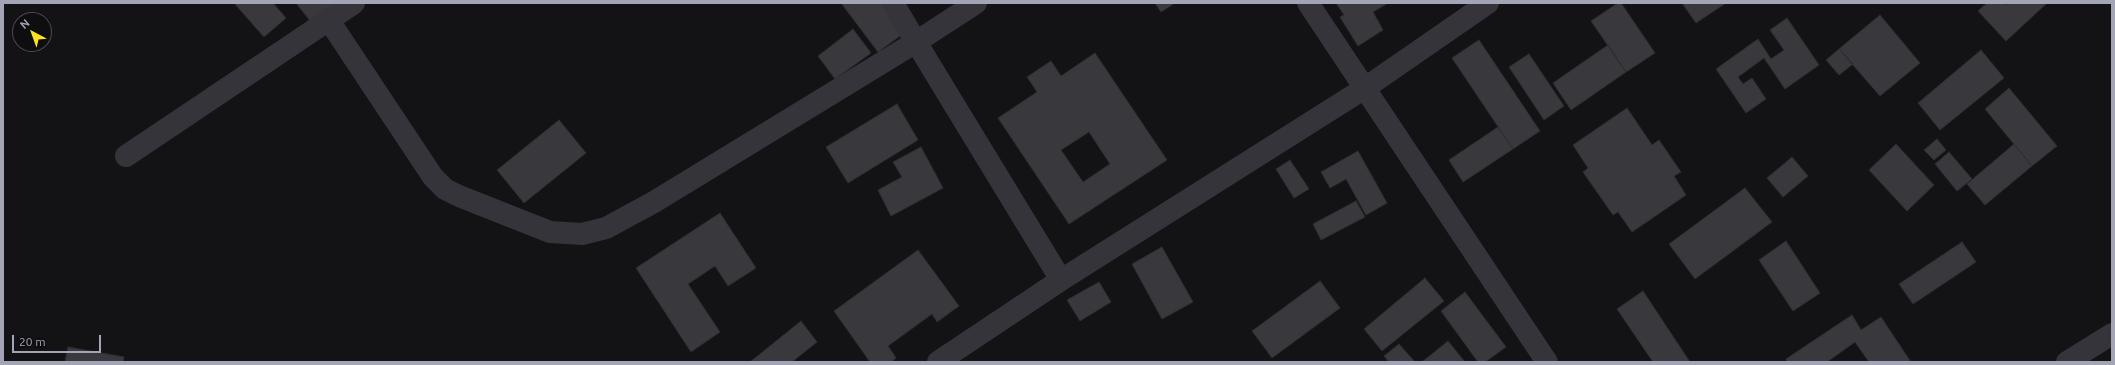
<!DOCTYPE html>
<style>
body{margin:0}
#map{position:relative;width:2115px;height:365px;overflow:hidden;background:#131315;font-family:Ubuntu,sans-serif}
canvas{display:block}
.frame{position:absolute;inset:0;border:4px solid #a3a5b7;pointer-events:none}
.north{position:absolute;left:12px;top:12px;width:40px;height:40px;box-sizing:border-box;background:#0e0e10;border:1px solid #4a4a53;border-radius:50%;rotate:319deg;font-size:11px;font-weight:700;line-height:16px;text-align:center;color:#a3a5b7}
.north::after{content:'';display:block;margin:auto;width:14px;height:18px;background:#ffe121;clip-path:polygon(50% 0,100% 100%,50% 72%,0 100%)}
.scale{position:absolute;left:12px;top:335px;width:89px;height:18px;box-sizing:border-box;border:2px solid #a3a5b7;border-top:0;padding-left:5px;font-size:12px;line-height:14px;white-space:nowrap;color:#a3a5b7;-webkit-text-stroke:3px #0e0e10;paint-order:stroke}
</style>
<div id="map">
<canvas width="2115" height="365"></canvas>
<div class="frame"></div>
<div class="north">N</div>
<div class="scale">20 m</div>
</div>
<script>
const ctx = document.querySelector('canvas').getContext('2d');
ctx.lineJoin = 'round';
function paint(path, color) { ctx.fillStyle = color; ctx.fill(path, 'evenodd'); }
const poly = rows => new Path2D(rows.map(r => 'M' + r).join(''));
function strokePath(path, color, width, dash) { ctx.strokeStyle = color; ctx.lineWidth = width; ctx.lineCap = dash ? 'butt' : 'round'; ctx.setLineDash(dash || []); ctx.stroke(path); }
const building = poly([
 [234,3,273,3,286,18,264,37,234,3],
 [296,3,335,3,311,22,296,3],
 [841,3,891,3,904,33,878,52,841,3],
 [1155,3,1175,3,1161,12,1155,3],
 [1336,3,1388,3,1373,12,1383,30,1358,46,1340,17,1344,15,1336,3],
 [1618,3,1621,3,1655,53,1626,72,1591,21,1618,3],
 [1682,3,1726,3,1696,23,1682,3],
 [1987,3,2004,3,2006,5,2009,3,2047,3,2006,41,1978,11,1987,3],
 [1880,15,1920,63,1880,96,1839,49,1880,15],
 [1787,18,1819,65,1785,89,1764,58,1738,77,1743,84,1752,78,1766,99,1746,113,1716,69,1758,39,1771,59,1784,50,1770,30,1787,18],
 [853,29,871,53,835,79,818,56,853,29],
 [1479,40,1540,131,1513,149,1452,58,1479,40],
 [1608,45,1626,72,1571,110,1553,83,1608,45],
 [1839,49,1853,64,1839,75,1826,60,1839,49],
 [1981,50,2004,78,1940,130,1918,103,1981,50],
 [1095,53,1167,160,1069,224,998,118,1037,92,1027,77,1051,61,1061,76,1095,53],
 [1089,132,1110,164,1083,182,1061,150,1089,132],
 [1529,54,1564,106,1544,120,1509,67,1529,54],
 [2009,88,2057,146,2032,166,1985,109,2009,88],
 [897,104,918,140,848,183,826,147,897,104],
 [1627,108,1652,145,1659,140,1681,172,1674,176,1686,195,1632,232,1618,212,1613,215,1583,172,1588,168,1573,145,1627,108],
 [559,120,586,153,524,203,497,170,559,120],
 [1498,127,1513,149,1463,182,1449,160,1498,127],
 [1937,139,1946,150,1934,160,1924,150,1937,139],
 [1896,144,1934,185,1907,211,1869,170,1896,144],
 [2014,144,2032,166,1985,205,1967,184,2014,144],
 [921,147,943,188,891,216,878,190,902,177,893,162,921,147],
 [1358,151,1387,203,1366,215,1346,179,1330,188,1321,172,1358,151],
 [1949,152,1972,179,1957,191,1935,164,1949,152],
 [1792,157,1808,176,1783,197,1767,178,1792,157],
 [1290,160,1309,189,1294,198,1276,169,1290,160],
 [1745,188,1772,222,1695,279,1669,244,1745,188],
 [1356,201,1365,217,1321,240,1313,224,1356,201],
 [720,213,756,268,728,286,715,266,688,284,720,332,691,352,636,268,720,213],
 [1786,241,1820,293,1793,311,1759,260,1786,241],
 [1962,242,1976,262,1913,304,1899,284,1962,242],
 [1162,247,1193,302,1162,319,1132,264,1162,247],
 [918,250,959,306,937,322,932,314,888,346,896,358,891,362,870,362,834,311,918,250],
 [1425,278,1444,301,1382,351,1364,329,1425,278],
 [1320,281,1340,308,1272,358,1252,331,1320,281],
 [1099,282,1111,302,1080,321,1067,300,1099,282],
 [1643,291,1690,362,1653,362,1617,309,1643,291],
 [1465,292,1506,347,1485,362,1478,362,1441,311,1465,292],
 [1852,315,1861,330,1881,317,1911,362,1869,362,1855,342,1827,362,1787,362,1786,359,1852,315],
 [801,321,817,342,792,362,750,362,801,321],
 [1448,341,1465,362,1422,362,1448,341],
 [1399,344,1415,362,1389,362,1384,356,1399,344],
 [68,347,124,357,123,362,65,362,68,347]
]);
paint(building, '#38383d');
strokePath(building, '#2e2d31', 1);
strokePath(poly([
 [893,3,916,42,976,3],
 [1308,3,1547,362],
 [328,19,433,177,445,189,459,196,550,232,582,234,606,228,654,202,916,42,1061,280],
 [126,156,354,3],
 [938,362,1061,280,1365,88,1488,3],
 [2067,362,2112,334]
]), '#34343a', 22);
</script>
